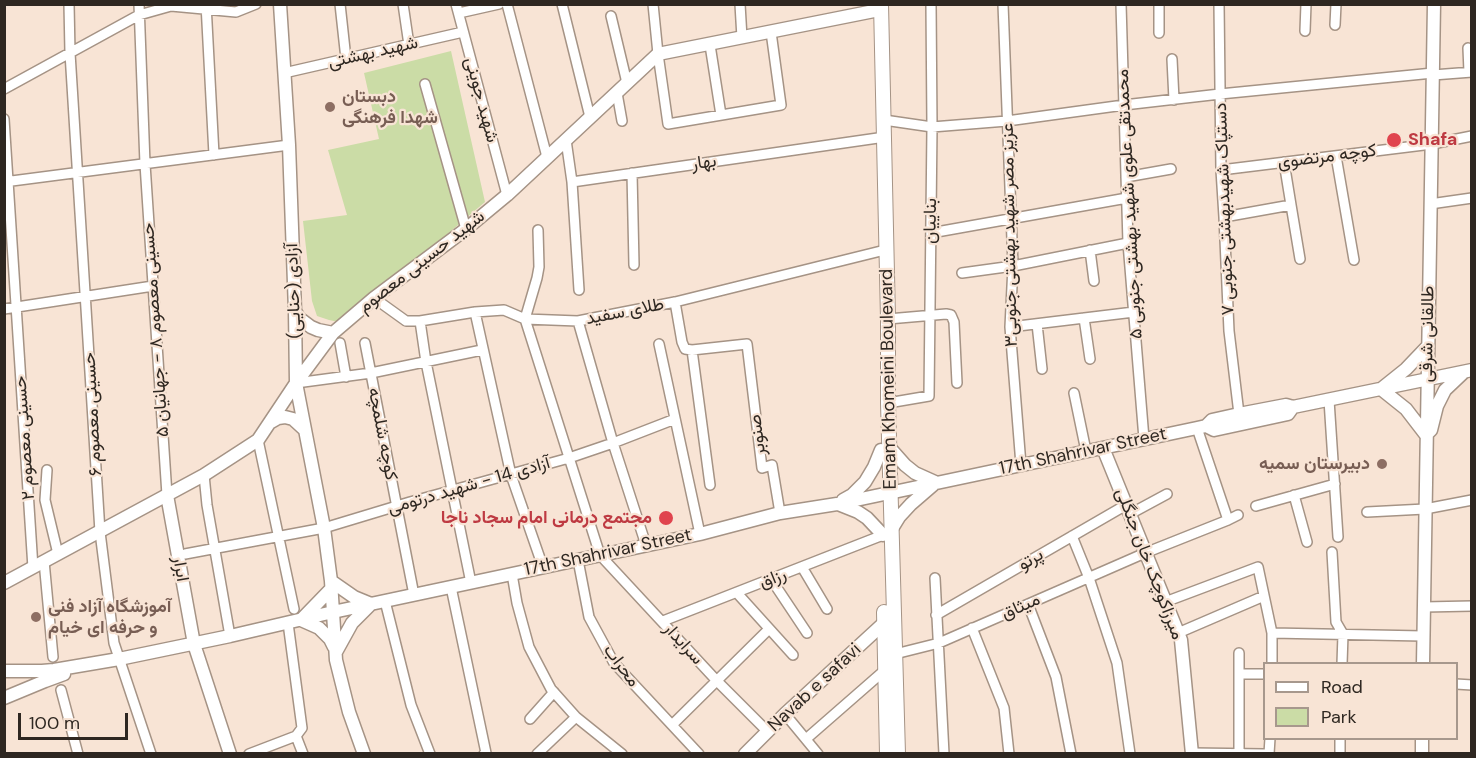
<!DOCTYPE html>
<meta charset="utf-8">
<style>
body{margin:0}
#map{position:relative;width:1476px;height:758px;overflow:hidden;background:#f8e4d5;font-family:"DM Sans",sans-serif}
canvas{display:block}
.frame{position:absolute;inset:0;border:6px solid #2e2721;pointer-events:none}
.legend{position:absolute;left:1263px;top:662px;width:195px;height:78px;box-sizing:border-box;background:#f8e4d5;border:2px solid #a7988d;margin:0;padding:8px 10px;list-style:none;font-size:18px;color:#2e2721}
.legend li{display:flex;align-items:center;gap:12px;height:30px}
.legend b{width:30px;border:2px solid #a7988d}
.scale{position:absolute;left:18px;top:713px;width:110px;height:27px;box-sizing:border-box;border:3px solid #2e2721;border-top:0;padding-left:8px;font-size:18px;line-height:21px;white-space:nowrap;color:#2e2721;-webkit-text-stroke:4px #f8e4d5;paint-order:stroke}
</style>
<div id="map">
<canvas width="1476" height="758"></canvas>
<div class="frame"></div>
<ul class="legend">
<li><b style="height:8px;background:#fff"></b>Road</li>
<li><b style="height:16px;background:#cbdca6"></b>Park</li>
</ul>
<div class="scale">100 m</div>
</div>
<script>
const ctx = document.querySelector('canvas').getContext('2d');
ctx.lineJoin = 'round';
function paint(path, color) { ctx.fillStyle = color; ctx.fill(path, 'evenodd'); }
const poly = rows => new Path2D(rows.map(r => 'M' + r).join(''));
function strokePath(path, color, width, dash) { ctx.strokeStyle = color; ctx.lineWidth = width; ctx.lineCap = dash ? 'butt' : 'round'; ctx.setLineDash(dash || []); ctx.stroke(path); }
function write(font, color, halo, rows, align = 'center') {
  ctx.font = font + ' "DM Sans",Vazirmatn,sans-serif'; ctx.lineWidth = 4.5; ctx.setLineDash([]); ctx.textBaseline = 'middle'; ctx.strokeStyle = halo; ctx.fillStyle = color; for (const [text, x, y, turn = 0] of rows) {
    ctx.save(); ctx.translate(x, y); ctx.rotate((+turn || 0) * Math.PI / 180); ctx.textAlign = isNaN(turn) ? turn : align; if (halo) ctx.strokeText(text, 0, 0); ctx.fillText(text, 0, 0); ctx.restore();
  }
}
paint(poly([
 [451,51,485,202,343,323,329,320,317,316,312,301,303,221,347,215,328,150,379,139,364,73]
]), '#cbdca6');
const street = poly([
 [69,4,70,53,100,532,114,643,151,754],
 [139,4,145,164,167,495],
 [206,4,214,155],
 [340,4,346,59],
 [403,4,409,45],
 [456,4,507,195],
 [507,4,547,157],
 [562,4,590,117],
 [653,4,658,54,668,124,781,105,771,32],
 [740,4,742,38],
 [1003,4,1013,266,1010,327,1021,465],
 [1121,4,1128,243,1144,439],
 [1159,4,1159,33],
 [1219,4,1221,170,1224,217,1229,331,1239,414],
 [459,13,499,4],
 [611,16,627,83],
 [1335,25,1336,4],
 [1305,31,1306,4],
 [710,45,721,115],
 [1468,48,1469,72],
 [1172,59,1174,100],
 [284,73,463,32],
 [1433,75,1472,72],
 [425,84,466,229],
 [4,89,139,15,171,6,236,12,256,4],
 [617,93,622,121],
 [4,119,33,568],
 [884,120,932,127,1007,121,1124,105,1220,94,1433,73],
 [566,140,572,182,878,138],
 [1336,156,1354,260],
 [1221,170,1432,144,1472,136],
 [632,173,634,265],
 [1126,177,1171,169],
 [4,182,289,145],
 [572,182,579,290],
 [1430,204,1472,198],
 [1291,205,1300,259],
 [1224,217,1291,205,1284,162],
 [538,230,539,267,537,278,525,319,600,555,716,680,768,732],
 [931,233,1127,198],
 [1090,250,1094,281],
 [962,273,1013,266,1128,243],
 [374,298,406,321,420,321,475,312,504,310,525,319,578,321,675,302,881,251],
 [675,302,682,342,685,349,692,350,747,344,762,468,772,465,780,513],
 [4,309,153,286],
 [475,312,511,475,543,567],
 [1084,318,1090,359],
 [888,319,946,314,951,315,954,322,957,383],
 [420,321,426,362,471,583],
 [578,321,613,443,646,545],
 [1037,324,1042,369],
 [1010,327,1134,312],
 [340,343,346,377],
 [365,343,414,595],
 [659,344,700,534],
 [692,350,710,485],
 [296,383,371,373,482,350],
 [1074,393,1086,451],
 [1329,400,1338,537],
 [888,403,929,396,932,127,931,4],
 [1197,428,1228,520,1238,515],
 [258,440,294,609],
 [47,470,45,500,58,554],
 [204,475,207,505,230,636],
 [1294,495,1307,542],
 [1256,506,1335,484],
 [1367,512,1425,509,1472,500],
 [1130,514,1167,494],
 [1072,536,1089,578,1117,663,1130,754],
 [1332,552,1336,622,1343,634,1342,664],
 [185,554,324,528,410,502,569,458,613,443,675,419],
 [578,560,589,617,614,663,699,754],
 [44,561,53,657],
 [802,567,827,609],
 [512,574,517,603,529,647,551,689,576,717,622,754],
 [935,578,944,754],
 [771,579,807,633],
 [451,587,486,753,484,754],
 [737,593,793,655],
 [385,601,411,705,430,754],
 [1165,602,1258,567,1272,633,1272,664],
 [1028,604,1056,677,1071,754],
 [1424,607,1472,606],
 [936,615,1126,505],
 [663,621,883,535],
 [288,623,302,728,296,736],
 [972,628,1004,708,1009,754],
 [1178,633,1264,596],
 [1272,633,1423,636],
 [1239,653,1239,753],
 [895,654,939,643,1145,553,1228,520],
 [1239,674,1264,674],
 [1456,684,1472,685],
 [61,690,78,754],
 [785,714,818,754],
 [530,719,554,692],
 [672,725,769,629],
 [296,736,303,754],
 [806,739,885,670],
 [1192,753,1264,754],
 [249,754,296,736],
 [537,754,576,717],
 [1269,754,1270,738],
 [1340,754,1340,738]
]);
const secondary = poly([
 [280,4,289,145,295,311,296,383,324,528,331,581,336,660,349,712,364,754],
 [295,311,299,318,311,327,318,330,333,333],
 [1428,346,1406,369,1381,389,1406,409,1426,435,1431,430,1437,406,1445,390,1464,372],
 [271,422,278,418,285,417,293,419,305,430],
 [1206,426,1214,430,1288,414,1293,407],
 [889,447,905,465,915,473,935,482],
 [1103,448,1181,640,1192,754],
 [167,495,194,644,230,754],
 [843,500,852,495,865,482,874,467,881,450],
 [838,504,858,512,867,518,883,535],
 [891,530,899,517,911,504,933,485],
 [331,581,354,597,371,604,352,623,336,652],
 [4,583,204,475,258,440,296,383,333,333,374,298,466,229,507,195,658,54,874,11],
 [332,588,301,620,319,628,330,639,334,647],
 [1423,664,1434,4],
 [4,671,42,671,54,670,119,659,230,636,333,612,700,534,780,513,837,504,1197,428,1206,426,1212,420,1239,414,1286,405,1293,407,1472,370],
 [4,698,45,681,64,674],
 [745,754,785,714,884,623],
 [1422,754,1422,738]
]);
const primary = poly([
 [881,4,888,319,888,403,898,754],
 [884,612,887,754]
]);
strokePath(street, '#a59385', 12);
strokePath(secondary, '#a59385', 15);
strokePath(primary, '#a59385', 16);
strokePath(street, '#fff', 9);
strokePath(secondary, '#fff', 12);
strokePath(primary, '#fff', 14);
for (const [x, y, r, color] of [
 [330,107,6,"#8d6e63"],
 [1394,140,8,"#e0444e"],
 [1382,464,6,"#8d6e63"],
 [666,518,8,"#e0444e"],
 [36,617,6,"#8d6e63"]
]) { const dot = new Path2D(); dot.arc(x, y, r, 0, 2 * Math.PI); ctx.fillStyle = color; ctx.fill(dot); strokePath(dot, '#f8e4d5', 2); }
write('18px', '#2e2721', '#f8e4d5', [
 ["شهید بهشتی",373,53,-13],
 ["شهید جوینی",481,100,75],
 ["کوچه مرتضوی",1327,157,-7],
 ["بهار",704,163,-8],
 ["محمدتقی علوی شهید بهشتی جنوبی ۵",1130,204,-93],
 ["دستپاک شهیدبهشتی جنوبی ۷",1225,209,-92],
 ["بناییان",931,221,-89],
 ["عزیز مصر شهید بهشتی جنوبی۳",1010,235,-91],
 ["شهید حسینی معصوم",422,262,-38],
 ["آزادی (حنایی)",294,291,-92],
 ["طلای سفید",625,312,-11],
 ["حسینی معصوم ۸ - جهانیان ۵",156,330,-94],
 ["طالقانی شرقی",1428,334,-89],
 ["Emam Khomeini Boulevard",889,379,-91],
 ["حسینی معصوم ۶",93,414,-93],
 ["کوچه شلمچه",382,434,79],
 ["صنوبر",758,435,-97],
 ["حسینی معصوم ۲",25,438,-94],
 ["17th Shahrivar Street",1083,452,-12],
 ["آزادی 14 - شهید درتومی",469,486,-16],
 ["17th Shahrivar Street",608,553,-12],
 ["پرتو",1031,560,-30],
 ["میرزاکوچک خان جنگلی",1149,564,69],
 ["ابرار",180,569,80],
 ["رزاق",773,579,-22],
 ["میثاق",1021,607,-24],
 ["سرایدار",683,644,48],
 ["محراب",621,666,53],
 ["Navab e safavi",815,688,-43]
]);
write('bold 18px', '#785e54', '#f8e4d5', [
 ["دبستان",342,97],
 ["شهدا فرهنگی",342,118],
 ["دبیرستان سمیه",1370,464,"right"],
 ["آموزشگاه آزاد فنی",48,607],
 ["و حرفه ای خیام",48,628]
], 'left');
write('bold 18px', '#be3a42', '#f8e4d5', [
 ["Shafa",1408,140],
 ["مجتمع درمانی امام سجاد ناجا",652,518,"right"]
], 'left');
</script>
